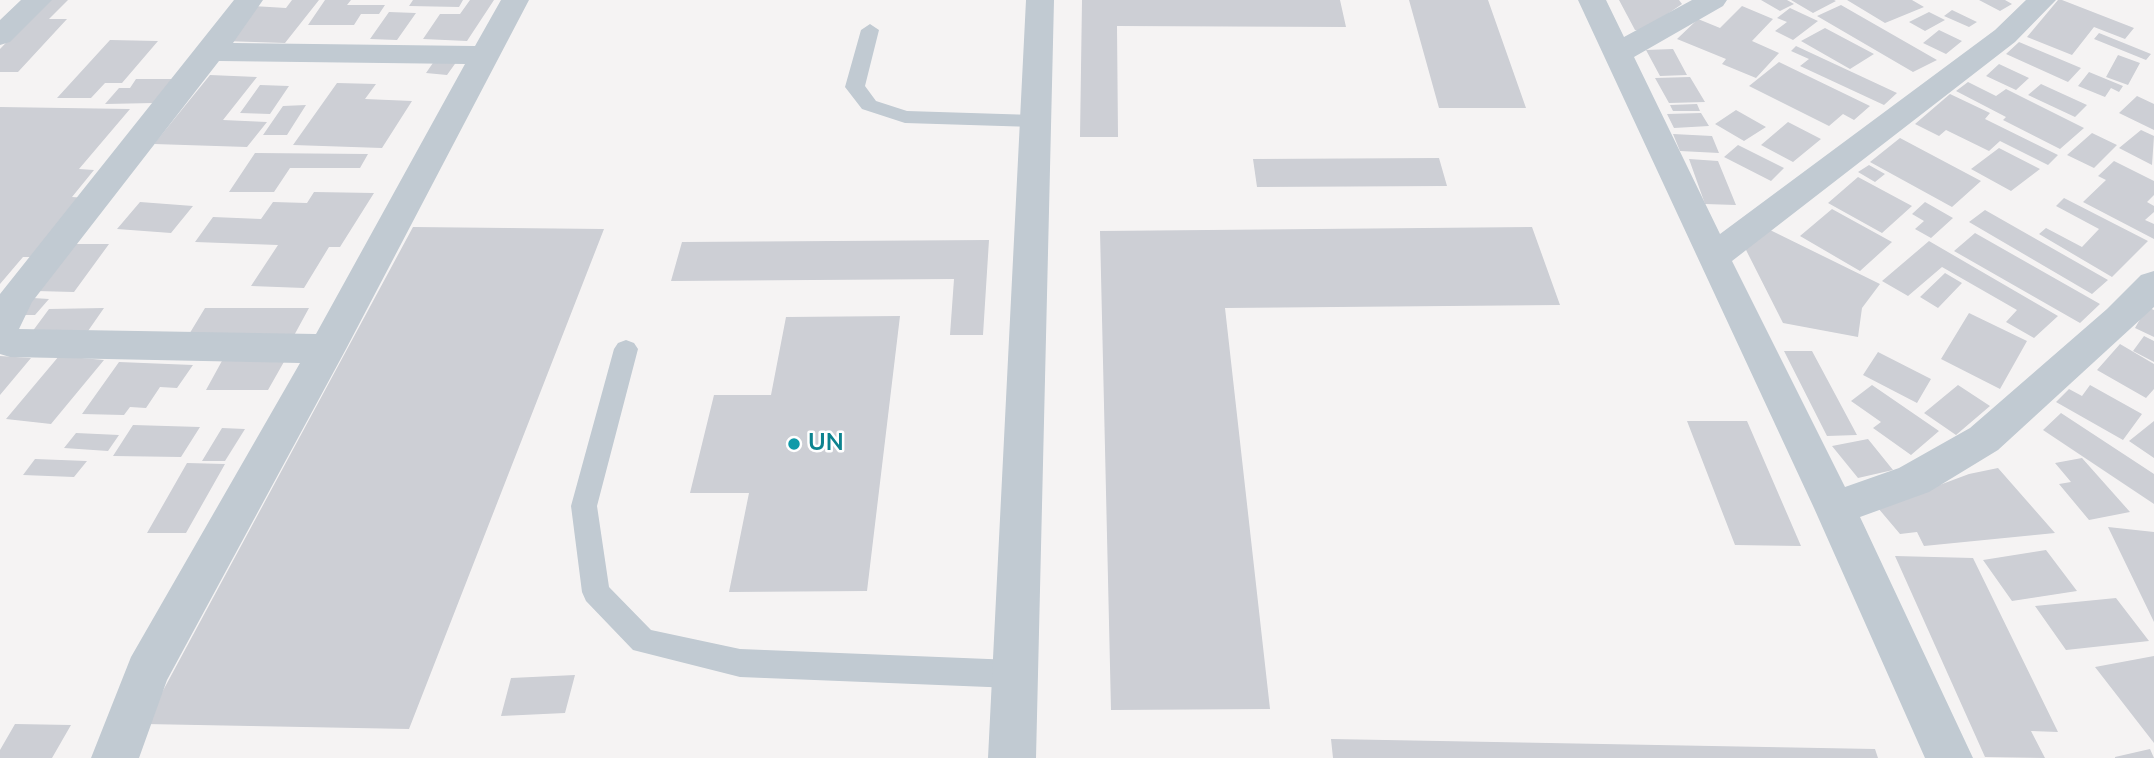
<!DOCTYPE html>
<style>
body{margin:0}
canvas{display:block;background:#f5f3f3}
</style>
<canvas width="2154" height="758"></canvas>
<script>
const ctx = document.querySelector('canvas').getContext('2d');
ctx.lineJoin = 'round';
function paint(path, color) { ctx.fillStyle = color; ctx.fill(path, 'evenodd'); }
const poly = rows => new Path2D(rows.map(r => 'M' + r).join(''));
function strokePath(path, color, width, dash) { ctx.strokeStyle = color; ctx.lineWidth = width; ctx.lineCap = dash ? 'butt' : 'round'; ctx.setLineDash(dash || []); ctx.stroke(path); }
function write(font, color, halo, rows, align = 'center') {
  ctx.font = font + ' "Nunito Sans",sans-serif'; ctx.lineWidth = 5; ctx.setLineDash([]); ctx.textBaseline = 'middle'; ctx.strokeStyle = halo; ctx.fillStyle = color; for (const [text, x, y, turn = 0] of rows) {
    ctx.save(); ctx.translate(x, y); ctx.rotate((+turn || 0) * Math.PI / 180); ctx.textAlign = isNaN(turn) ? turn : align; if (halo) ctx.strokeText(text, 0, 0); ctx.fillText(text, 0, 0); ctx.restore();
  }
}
paint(poly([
 [47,0,68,0,49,19,67,19,18,72,0,72,0,49],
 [292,0,319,0,285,43,224,41,253,6,286,8],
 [325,0,351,0,347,5,385,5,379,14,361,14,354,25,308,25],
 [413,0,463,0,459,7,409,6],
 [470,0,494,0,467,41,423,39,440,14,460,14],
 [1082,0,1340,0,1346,27,1117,26,1118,137,1080,137],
 [1409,0,1488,0,1526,108,1439,108],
 [1619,0,1679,0,1682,4,1644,30,1635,30],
 [1761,0,1787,0,1794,4,1780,11],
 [1791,0,1834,0,1836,1,1813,13],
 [1847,0,1912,0,1924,7,1885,23],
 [1979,0,2005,0,2012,4,2000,11],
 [2058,0,2062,0,2134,28,2125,39,2094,27,2072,55,2027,37],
 [1841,5,1937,60,1913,72,1817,16],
 [1742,6,1773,19,1752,41,1779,53,1756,78,1722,64,1726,59,1677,39,1698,19,1720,28],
 [1790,8,1818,21,1793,40,1775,31,1787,22,1777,18],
 [1952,10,1977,22,1969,27,1944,16],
 [389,12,416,13,397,40,370,39],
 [1929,12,1945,20,1925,31,1909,22],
 [1825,28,1874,54,1850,69,1801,41],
 [1939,30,1962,41,1946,54,1923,43],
 [2099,33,2151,54,2146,60,2094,39],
 [110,40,158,41,122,83,105,83,91,98,57,98],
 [2019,42,2081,68,2068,82,2006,54],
 [1796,46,1897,93,1884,105,1800,66,1809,59,1791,51],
 [1673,49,1687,75,1660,76,1646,50],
 [2118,55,2140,63,2128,85,2106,77],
 [435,60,457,61,447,75,426,73],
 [1779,62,1870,106,1854,120,1843,114,1829,126,1749,86],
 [1999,64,2029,78,2016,90,1986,76],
 [2089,72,2123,86,2119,92,2111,88,2105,97,2078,86],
 [210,75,257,77,223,120,267,122,247,147,154,144],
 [1690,77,1705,102,1669,103,1655,78],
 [136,79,172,79,154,103,105,104,119,88,130,88],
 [1968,82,1996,96,2006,89,2084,128,2060,149,2003,120,2006,117,1956,91],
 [337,83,376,84,365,99,412,101,382,148,293,145],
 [2041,84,2087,105,2075,117,2028,95],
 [260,85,289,86,270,114,240,113],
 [1950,94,1990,113,1985,119,2058,155,2048,165,2000,141,1989,151,1946,130,1939,136,1915,124],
 [2137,96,2154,104,2154,130,2119,113],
 [1697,104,1700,111,1673,111,1670,105],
 [306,105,287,135,263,135,283,106],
 [0,107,130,109,79,169,94,170,72,197,87,198,39,257,23,257,0,284],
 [1736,110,1766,127,1744,141,1715,124],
 [1701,113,1709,126,1674,128,1667,114],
 [1788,122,1821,139,1793,162,1761,145],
 [2141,130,2154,136,2152,165,2119,148],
 [2092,133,2117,145,2094,168,2067,155],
 [1673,134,1712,136,1719,153,1680,151],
 [1900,138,1981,181,1952,207,1870,162],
 [1738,145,1784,168,1771,181,1724,157],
 [1999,148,2040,169,2011,191,1971,169],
 [255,153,368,154,360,168,290,168,274,192,229,192],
 [1439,158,1447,186,1257,187,1253,159],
 [1689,159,1718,161,1736,205,1705,204],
 [2114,161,2154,181,2154,195,2147,202,2154,206,2154,212,2145,220,2154,224,2154,239,2083,202,2106,180,2098,176],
 [1869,165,1885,174,1875,182,1858,172],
 [1858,177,1912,206,1882,233,1828,203],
 [314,192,374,193,340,247,329,247,304,288,251,286,278,245,195,242,213,217,261,219,273,202,307,203],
 [2064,198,2148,241,2112,277,2039,234,2046,228,2082,247,2099,229,2056,206],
 [140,202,193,206,171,233,117,229],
 [1925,202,1953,218,1931,238,1915,229,1924,221,1912,214],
 [1832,209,1892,242,1860,271,1800,236],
 [1985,210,2108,280,2092,294,1969,222],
 [413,227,604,229,409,729,145,724],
 [1532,227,1560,305,1225,308,1270,709,1111,710,1100,231],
 [1768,229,1880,284,1862,308,1858,337,1783,323,1745,248],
 [1975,233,2100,304,2080,323,1954,251],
 [989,240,983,335,950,335,954,279,671,281,682,242],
 [1929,241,2058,316,2034,338,2006,322,2017,310,1942,267,1908,296,1882,281],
 [71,244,109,244,74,292,36,291],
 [1945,273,1962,283,1938,308,1920,297],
 [33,298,49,299,35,315,19,315],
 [2147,307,2154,310,2154,337,2135,328],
 [104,308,88,331,32,332,49,309],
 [205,308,309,308,291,341,185,341],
 [1969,313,2027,341,2000,389,1941,359],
 [900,316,867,591,729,592,749,493,690,493,714,395,771,395,786,317],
 [2144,336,2154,341,2154,362,2133,351],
 [2120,344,2154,364,2154,389,2146,398,2097,370],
 [1784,351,1812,351,1857,435,1827,436],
 [1878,352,1931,379,1917,403,1863,375],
 [0,356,31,358,0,395],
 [59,356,104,360,51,424,6,419],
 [223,359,285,360,268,390,206,390],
 [119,362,193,365,177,388,160,387,146,408,130,407,124,415,82,414],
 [1872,385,1939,431,1911,455,1873,428,1881,422,1851,401],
 [1958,385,1990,406,1956,435,1924,413],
 [2090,385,2142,414,2123,440,2056,402,2069,389,2082,396],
 [2061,413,2154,474,2154,504,2043,430],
 [1687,421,1747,421,1801,546,1735,545],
 [2154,421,2154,458,2129,441],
 [133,425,200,427,181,457,113,456],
 [222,428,245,429,225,461,202,461],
 [76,433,119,435,108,451,64,448],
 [1868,439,1893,470,1858,478,1832,446],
 [2082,458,2130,512,2089,520,2059,484,2071,482,2055,463],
 [35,459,87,461,74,477,23,475],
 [187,463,225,464,186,533,147,533],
 [1998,468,2055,533,1924,546,1917,532,1900,534,1878,508,1969,474],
 [2108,527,2154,532,2154,622],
 [2046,550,2077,591,2012,601,1983,560],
 [1895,556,1973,558,2058,732,2031,731,2045,758,1985,757],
 [2116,598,2149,641,2066,650,2035,606],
 [2154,656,2154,743,2095,667],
 [575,675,565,713,501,716,511,678],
 [15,724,71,725,52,758,0,758,0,750],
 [1331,739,1875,749,1878,758,1333,758],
 [2150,749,2154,758,2115,758,2115,757]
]), '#cdcfd5');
paint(poly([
 [870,24,879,30,865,86,876,101,907,111,1034,115,1041,116,1044,121,1041,126,1034,127,905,123,862,109,845,87,861,30,870,24],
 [626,340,634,343,638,349,597,506,609,587,651,630,740,649,1013,660,1023,664,1028,674,1023,684,1013,688,740,677,633,650,586,601,582,592,571,506,614,349,618,343,626,340]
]), '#c1cad2');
paint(poly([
 [21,0,52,0,10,42,0,45,0,20,21,0],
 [234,0,263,0,233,43,475,46,501,0,529,0,346,349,167,680,139,758,91,758,131,657,300,363,10,357,0,354,0,294,234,0],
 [219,61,465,64,316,334,19,329,32,302,219,61],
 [1026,0,1054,0,1036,758,988,758,1026,0],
 [1578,0,1606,0,1624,37,1692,0,1727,0,1723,6,1634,57,1720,234,1995,30,2026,0,2056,0,2015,42,1732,261,1845,487,1899,468,1970,428,2107,309,2141,275,2154,271,2154,307,1998,450,1929,492,1860,517,1973,758,1925,758,1814,508,1578,0]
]), '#c1cad2');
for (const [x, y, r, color] of [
 [794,444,7,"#0f9aa8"]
]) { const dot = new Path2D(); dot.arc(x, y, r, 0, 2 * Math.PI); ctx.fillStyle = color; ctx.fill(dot); strokePath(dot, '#fff', 2.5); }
write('bold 24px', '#0d838f', '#fff', [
 ["UN",808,444]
], 'left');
</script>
